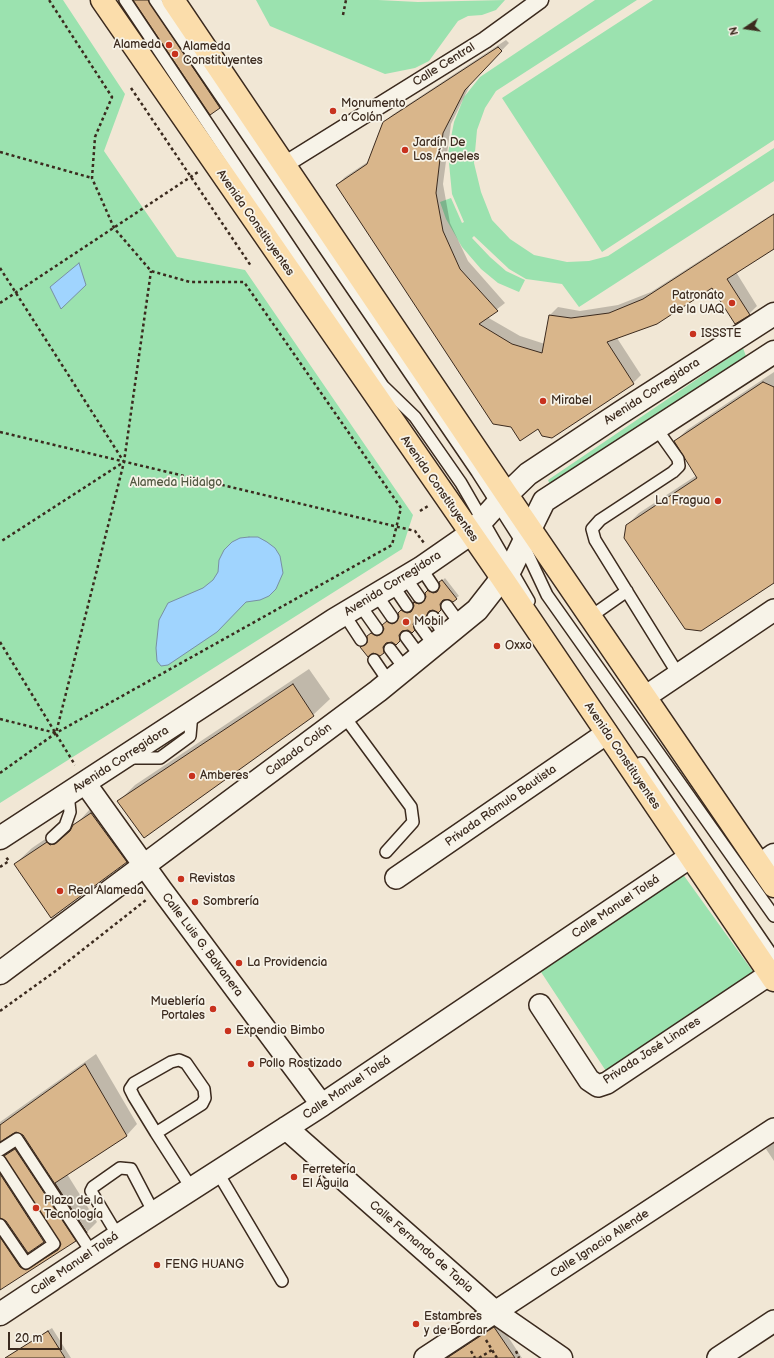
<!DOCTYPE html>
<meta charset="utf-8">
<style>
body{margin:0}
#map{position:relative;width:774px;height:1358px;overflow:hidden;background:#f1e7d5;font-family:"Balsamiq Sans",sans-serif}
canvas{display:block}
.north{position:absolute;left:726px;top:8px;width:40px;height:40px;-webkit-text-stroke:3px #f7f3e8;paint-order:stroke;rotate:257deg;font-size:11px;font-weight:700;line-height:16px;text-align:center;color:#3b2a1e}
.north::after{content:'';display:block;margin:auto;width:14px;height:18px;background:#3b2a1e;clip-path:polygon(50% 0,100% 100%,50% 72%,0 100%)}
.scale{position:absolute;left:8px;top:1332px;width:54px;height:18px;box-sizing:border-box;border:2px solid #3b2a1e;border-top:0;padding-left:5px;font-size:12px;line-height:14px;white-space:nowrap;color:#3b2a1e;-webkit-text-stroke:3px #f7f3e8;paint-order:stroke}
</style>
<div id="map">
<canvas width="774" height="1358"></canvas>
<div class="north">N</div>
<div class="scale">20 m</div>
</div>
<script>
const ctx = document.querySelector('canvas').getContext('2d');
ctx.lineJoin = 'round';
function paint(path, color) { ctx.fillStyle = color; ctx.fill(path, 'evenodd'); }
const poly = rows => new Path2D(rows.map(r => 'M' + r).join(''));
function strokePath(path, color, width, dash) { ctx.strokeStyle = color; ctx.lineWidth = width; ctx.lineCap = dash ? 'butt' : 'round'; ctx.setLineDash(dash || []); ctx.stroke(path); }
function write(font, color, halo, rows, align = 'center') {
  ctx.font = font + ' "Balsamiq Sans",sans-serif'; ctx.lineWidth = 3.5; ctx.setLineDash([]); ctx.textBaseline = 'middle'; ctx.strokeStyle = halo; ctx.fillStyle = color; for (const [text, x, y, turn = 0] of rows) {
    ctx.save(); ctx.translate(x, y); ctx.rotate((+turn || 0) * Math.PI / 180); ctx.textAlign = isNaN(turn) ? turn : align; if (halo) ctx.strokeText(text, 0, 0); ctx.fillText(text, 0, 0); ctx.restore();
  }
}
paint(poly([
 [0,0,63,0,125,94,104,151,143,208,177,257,245,270,413,515,402,549,0,803],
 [256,0,378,0,418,2,505,0,496,10,482,15,468,16,458,21,429,61,415,68,385,74,270,26],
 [595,0,637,0,496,91,485,108,477,130,474,163,481,192,492,220,510,239,534,255,567,262,589,261,608,256,774,148,774,181,579,307,562,284,526,279,509,269,474,236,472,238,490,257,506,271,525,280,519,292,498,283,481,269,462,247,446,219,440,202,451,198,462,223,464,222,452,194,448,153,454,122,464,97,480,77],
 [653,0,774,0,774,140,602,252,502,98],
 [743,348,747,359,551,487,548,480],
 [682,873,754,973,606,1071,541,972]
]), '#9be2af');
const water = poly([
 [79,263,86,285,61,309,50,287,79,263],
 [249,537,258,537,267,542,275,548,280,556,283,573,276,589,269,596,260,600,246,602,217,632,168,665,161,666,157,661,156,648,159,620,168,603,203,588,213,580,218,572,219,560,224,550,232,542,240,538,249,537]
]);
paint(water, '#a0d4fe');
strokePath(water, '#7890a4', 1);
paint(poly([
 [135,0,151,0,222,105,220,107,211,114],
 [506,40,509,43,472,81,451,124,443,184,450,223,468,261,505,303,487,317,520,336,545,344,550,315,558,307,580,311,618,305,651,292,774,213,774,247,736,272,757,306,749,314,736,323,713,287,617,338,641,375,633,383,538,428,337,185,345,177,369,161,384,123,392,115],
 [774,372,774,582,627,525,639,513,697,475,675,441,687,430],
 [445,578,459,596,456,598,444,599,442,603,444,607,441,610,430,610,428,614,429,617,427,620,417,619,415,629,412,621,411,632,406,629,403,630,401,634,402,638,400,640,386,642,386,649,384,652,361,647,368,642,371,634,374,631,380,634,383,633,386,622,390,619,395,622,398,621,402,611,405,608,410,611,414,609,414,602,417,599,422,602,425,601,428,590,431,588,436,591,439,590,441,586,440,583],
 [309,669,330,699,313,715,119,801,135,785],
 [107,798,143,845,126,862,15,864,32,848,63,827,67,829,73,828,90,809],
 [96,1054,137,1124,127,1135,67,1174,97,1222,87,1232,86,1229,75,1240,0,1289,0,1122],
 [13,1132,20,1132,26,1139,6,1156,3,1149,6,1144,3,1138],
 [54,1231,62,1245,42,1258,31,1256,28,1252,44,1241],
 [774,1142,774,1161,766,1149],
 [499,1323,522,1358,446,1358],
 [52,1328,71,1358,5,1358]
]), '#0003');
const building = poly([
 [133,0,148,0,220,108,210,115,133,0],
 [498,47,502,51,465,90,443,133,436,193,443,231,460,269,498,311,479,324,512,344,542,353,549,315,571,318,609,313,643,299,774,214,774,249,727,279,750,315,735,324,712,288,657,324,607,342,634,384,552,438,542,436,538,429,520,441,511,427,493,424,336,185,367,164,383,122,498,47],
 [763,382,774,387,774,583,701,631,685,629,624,538,626,525,697,478,674,441,763,382],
 [442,580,457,599,453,602,449,600,443,600,440,604,441,610,438,613,433,610,429,611,426,617,427,621,416,620,413,624,415,630,412,633,408,630,402,631,399,635,400,641,396,645,392,642,386,643,383,647,384,653,380,656,373,653,368,657,360,647,367,643,367,636,371,633,377,636,381,634,384,629,382,625,387,621,392,624,396,622,399,617,398,613,401,610,407,613,411,612,414,606,413,602,419,604,423,602,426,597,425,593,428,590,433,593,437,592,440,586,439,582,442,580],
 [293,684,314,716,144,838,117,801,293,684],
 [91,813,127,862,51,918,14,864,47,842,50,845,56,843,70,831,73,825,91,813],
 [85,1064,127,1136,55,1183,87,1233,23,1135,16,1132,0,1142,0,1125,85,1064],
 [15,1149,76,1241,0,1290,0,1237,20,1267,26,1270,58,1250,61,1244,4,1156,15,1149],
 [0,1174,44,1242,28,1253,6,1221,0,1218,0,1174],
 [494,1327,515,1358,447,1358,494,1327],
 [48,1331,65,1358,5,1358,48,1331]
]);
paint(building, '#d9b68b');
strokePath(building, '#3b2a1e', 1);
const service = poly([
 [125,0,383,386,415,417,461,483,529,601],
 [155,0,477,472,523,544,547,595,774,916],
 [656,428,678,459,679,466,673,472,600,520,592,529,595,540,678,674],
 [421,568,433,586],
 [405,577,419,597],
 [392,584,407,606],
 [376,594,392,617],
 [360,605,377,629],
 [447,606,460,624],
 [344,614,361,640],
 [433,617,445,636],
 [590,617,627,591],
 [420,626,434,645],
 [406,637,420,656],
 [390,649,405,669],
 [374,660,389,682],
 [344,716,411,807,413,822,386,852],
 [128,758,160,758,190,736,192,713],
 [641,763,774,958],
 [52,838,65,826,70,812,68,794],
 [156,1133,202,1104,205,1098,204,1089,186,1063,179,1060,171,1062,134,1083,130,1089,134,1097,156,1133,192,1189],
 [0,1150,17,1139,92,1253],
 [0,1161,54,1244,26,1263,0,1225],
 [218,1173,282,1281],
 [118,1236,91,1191,93,1187,120,1168,131,1169,154,1213]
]);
const pedestrian = poly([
 [284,165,485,40,540,0]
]);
const minor = poly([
 [645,697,774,610],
 [85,783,161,889,322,1105],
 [396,878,607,733],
 [540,1005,589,1080,598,1086,607,1083,770,974],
 [425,1358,774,1129],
 [718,1358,774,1321]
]);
const tertiary = poly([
 [760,865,774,855],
 [0,973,378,691,477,610,502,578],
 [286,1128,496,1313,561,1358],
 [0,1314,118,1236,322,1105,690,857]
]);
const secondary = poly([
 [502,578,511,568,544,501,774,352],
 [0,838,334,620,421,568,470,534,497,504,528,474,620,413,774,314]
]);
const primary = poly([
 [102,0,502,578,774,980],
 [173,0,507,495,774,886]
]);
strokePath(service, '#3b2a1e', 14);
strokePath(pedestrian, '#3b2a1e', 19);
strokePath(minor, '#3b2a1e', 24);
strokePath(tertiary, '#3b2a1e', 25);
strokePath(secondary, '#3b2a1e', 25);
strokePath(primary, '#3b2a1e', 25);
strokePath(poly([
 [343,15,346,0],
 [131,88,251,266],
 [0,152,92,178],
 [0,268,124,462,0,542],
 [0,303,198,172],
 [0,432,415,531,424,543],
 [420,511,428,506],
 [0,642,75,765],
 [0,719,56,733,124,462,151,271],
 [0,773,56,733,392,545,401,508,244,282,190,282,151,271,114,228,92,178,95,137,112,97,49,0],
 [0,867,9,861,5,856],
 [0,1011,57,970,146,900],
 [486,1340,497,1358],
 [471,1351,475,1358],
 [516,1351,519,1358],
 [479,1358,492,1350]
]), '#3b2a1e', 2.5, [3, 3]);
strokePath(service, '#f7f3e8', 11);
strokePath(pedestrian, '#f7f3e8', 16);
strokePath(minor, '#f7f3e8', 21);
strokePath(tertiary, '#f7f3e8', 22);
strokePath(secondary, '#f7f3e8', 22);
strokePath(primary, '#fbddab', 22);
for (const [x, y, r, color] of [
 [169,45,4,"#c8321e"],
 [175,54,4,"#c8321e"],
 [333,111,4,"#c8321e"],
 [405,150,4,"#c8321e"],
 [732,303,4,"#c8321e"],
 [693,334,4,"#c8321e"],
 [543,401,4,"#c8321e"],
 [718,501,4,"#c8321e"],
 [406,622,4,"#c8321e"],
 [497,646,4,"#c8321e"],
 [192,776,4,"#c8321e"],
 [181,879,4,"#c8321e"],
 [60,891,4,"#c8321e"],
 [195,902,4,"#c8321e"],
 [239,963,4,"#c8321e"],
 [213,1009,4,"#c8321e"],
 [228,1031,4,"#c8321e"],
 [251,1064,4,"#c8321e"],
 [294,1177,4,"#c8321e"],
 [36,1208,4,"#c8321e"],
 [157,1265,4,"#c8321e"],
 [416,1324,4,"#c8321e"]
]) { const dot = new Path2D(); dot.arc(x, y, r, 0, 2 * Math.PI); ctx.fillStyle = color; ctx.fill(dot); strokePath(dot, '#f7f3e8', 1.5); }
write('12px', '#3b2a1e', '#f7f3e8', [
 ["Alameda",161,45,"right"],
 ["Alameda",183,47],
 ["Constituyentes",183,61],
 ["Monumento",341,104],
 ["a Colón",341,118],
 ["Jardín De",413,143],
 ["Los Ángeles",413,157],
 ["Patronato",724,296,"right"],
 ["de la UAQ",724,310,"right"],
 ["ISSSTE",701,334],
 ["Mirabel",551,401],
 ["La Fragua",710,501,"right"],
 ["Mobil",414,622],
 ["Oxxo",505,646],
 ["Amberes",200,776],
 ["Revistas",189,879],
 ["Real Alameda",68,891],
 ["Sombrería",203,902],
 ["La Providencia",247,963],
 ["Mueblería",205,1002,"right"],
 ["Portales",205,1016,"right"],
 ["Expendio Bimbo",236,1031],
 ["Pollo Rostizado",259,1064],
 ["Ferretería",302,1170],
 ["El Águila",302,1184],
 ["Plaza de la",44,1201],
 ["Tecnología",44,1215],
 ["FENG HUANG",165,1265],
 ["Estambres",424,1317],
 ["y de Bordar",424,1331]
], 'left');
write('12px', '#3b2a1e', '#f7f3e8', [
 ["Calle Central",444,65,-32],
 ["Avenida Constituyentes",255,223,55],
 ["Avenida Corregidora",652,392,-33],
 ["Avenida Constituyentes",439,489,55],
 ["Avenida Corregidora",393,584,-32],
 ["Calzada Colón",299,750,-37],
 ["Avenida Constituyentes",622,756,56],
 ["Avenida Corregidora",121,760,-33],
 ["Privada Rómulo Bautista",501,806,-35],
 ["Calle Manuel Tolsá",616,907,-34],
 ["Calle Luis G. Balvanera",202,945,53],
 ["Privada José Linares",652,1051,-33],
 ["Calle Manuel Tolsá",347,1088,-34],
 ["Calle Ignacio Allende",600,1244,-33],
 ["Calle Fernando de Tapia",421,1247,41],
 ["Calle Manuel Tolsá",75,1264,-34]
]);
write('12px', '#535842', '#f7f3e8', [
 ["Alameda Hidalgo",176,483]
]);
</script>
